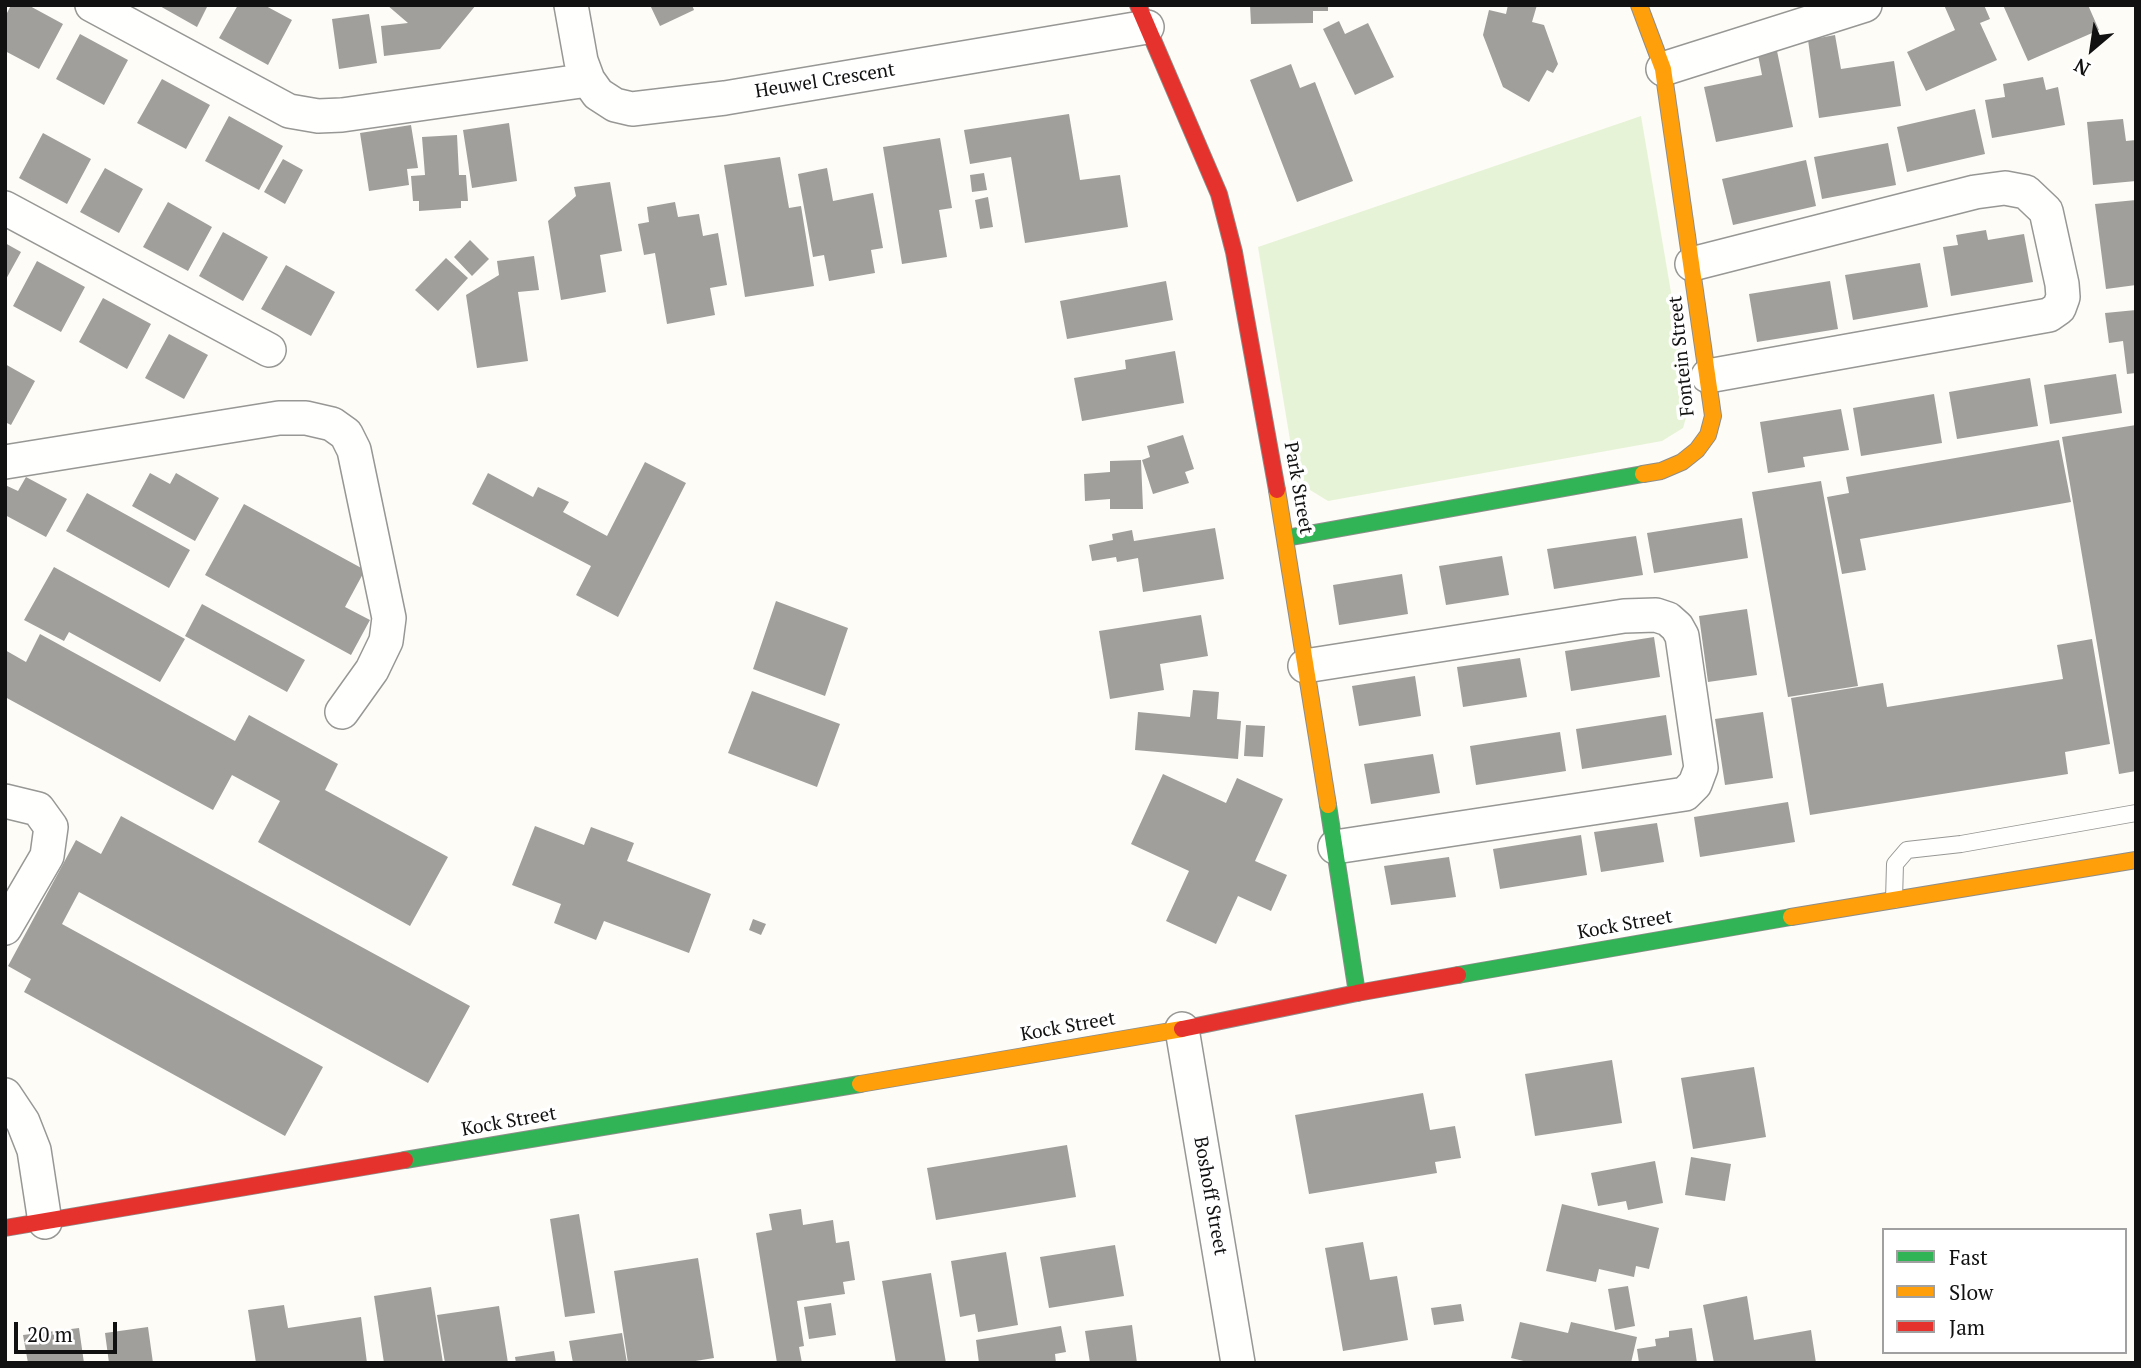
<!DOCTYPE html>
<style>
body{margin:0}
#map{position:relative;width:2141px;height:1368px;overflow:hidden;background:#fdfcf7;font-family:"PT Serif",serif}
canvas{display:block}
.frame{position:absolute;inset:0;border:7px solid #111;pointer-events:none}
.legend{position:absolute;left:1882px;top:1228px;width:245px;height:126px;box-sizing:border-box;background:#fff;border:2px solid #a0a0a0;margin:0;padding:9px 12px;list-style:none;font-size:21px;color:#111}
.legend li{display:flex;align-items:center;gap:14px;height:35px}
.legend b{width:35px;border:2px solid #a0a0a0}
.north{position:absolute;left:2057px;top:14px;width:70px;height:70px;-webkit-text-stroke:5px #fff;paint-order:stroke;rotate:209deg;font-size:19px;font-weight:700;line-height:28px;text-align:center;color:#111}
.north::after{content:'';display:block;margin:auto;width:24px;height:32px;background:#111;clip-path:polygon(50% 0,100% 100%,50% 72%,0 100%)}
.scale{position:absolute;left:14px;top:1322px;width:103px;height:32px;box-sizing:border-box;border:4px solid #111;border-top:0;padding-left:9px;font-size:21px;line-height:24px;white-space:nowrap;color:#111;-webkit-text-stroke:5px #fff;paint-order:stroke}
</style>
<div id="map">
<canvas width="2141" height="1368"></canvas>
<div class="frame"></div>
<ul class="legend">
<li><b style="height:9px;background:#30b455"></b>Fast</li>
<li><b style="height:9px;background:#ff9f0a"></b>Slow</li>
<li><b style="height:9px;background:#e5322d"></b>Jam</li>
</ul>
<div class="north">N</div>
<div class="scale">20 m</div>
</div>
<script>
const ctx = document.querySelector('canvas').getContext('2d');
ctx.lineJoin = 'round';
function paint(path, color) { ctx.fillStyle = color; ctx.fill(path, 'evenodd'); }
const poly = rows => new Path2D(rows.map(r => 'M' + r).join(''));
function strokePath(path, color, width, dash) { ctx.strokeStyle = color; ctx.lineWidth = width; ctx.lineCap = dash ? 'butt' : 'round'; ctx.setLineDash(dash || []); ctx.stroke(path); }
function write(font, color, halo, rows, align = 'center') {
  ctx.font = font + ' "PT Serif",serif'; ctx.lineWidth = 7; ctx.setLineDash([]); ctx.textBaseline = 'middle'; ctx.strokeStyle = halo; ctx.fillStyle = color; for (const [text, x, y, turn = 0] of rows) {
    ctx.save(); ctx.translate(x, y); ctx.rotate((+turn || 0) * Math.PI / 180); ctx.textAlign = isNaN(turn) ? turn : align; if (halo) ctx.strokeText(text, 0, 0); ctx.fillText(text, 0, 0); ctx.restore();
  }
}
paint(poly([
 [1641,116,1690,404,1683,428,1662,441,1328,501,1297,482,1258,247]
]), '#e7f3d7');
paint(poly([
 [11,5,28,5,63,24,39,69,5,51,5,17],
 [158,5,208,5,197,27],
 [238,5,264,5,292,20,268,65,219,38],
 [387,5,476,5,440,49,384,56,381,26,408,23],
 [650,5,692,5,694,10,660,26],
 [1250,5,1328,5,1328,11,1313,11,1313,23,1251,24],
 [1508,5,1537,5,1532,22,1544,25,1558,64,1553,73,1547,70,1529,102,1503,87,1483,35,1489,10,1506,14],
 [1944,5,1984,5,1990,19,1980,23,1997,60,1926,91,1907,52,1955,30],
 [2003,5,2088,5,2099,30,2028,61],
 [369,14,377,63,339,69,332,19],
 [1339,21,1345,34,1368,23,1394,77,1355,95,1323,29],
 [80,34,128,60,104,105,56,79],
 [1835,35,1841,69,1894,61,1901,106,1819,118,1808,40],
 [1777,51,1793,127,1716,142,1704,87,1762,75,1758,55],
 [1291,64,1300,88,1315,82,1353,181,1297,202,1250,80],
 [2043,77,2046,90,2058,87,2065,125,1992,138,1985,100,2005,97,2003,84],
 [162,79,210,105,186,149,137,123],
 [1975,109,1985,154,1907,172,1897,127],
 [1069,114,1080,180,1120,175,1128,227,1025,243,1011,157,970,164,964,130],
 [229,116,283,146,259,190,205,161],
 [2123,119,2126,141,2136,140,2136,181,2093,185,2087,122],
 [509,123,517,181,472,188,463,130],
 [411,125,418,168,407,169,409,185,369,191,360,133],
 [43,133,91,159,67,204,19,178],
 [457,135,459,175,466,175,468,201,461,201,461,208,419,211,419,201,413,201,411,176,425,175,422,137],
 [940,138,952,208,939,210,947,257,902,264,883,147],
 [1888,143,1896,185,1822,199,1814,157],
 [780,157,789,208,801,206,814,286,745,297,724,165],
 [283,159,303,170,285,204,264,192],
 [1806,160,1816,206,1733,225,1722,179],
 [105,168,143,189,119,233,80,212],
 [827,168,833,201,873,193,883,248,871,250,875,273,829,281,824,255,813,257,798,174],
 [984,173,987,190,972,192,970,175],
 [610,182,622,251,600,255,606,292,561,300,548,221,576,196,574,187],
 [988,197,993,227,980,229,975,200],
 [2136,200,2136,285,2106,289,2095,204],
 [168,202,212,227,188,271,143,247],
 [675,202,678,217,699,214,703,236,718,233,727,285,710,288,715,315,667,324,655,253,644,255,638,224,649,222,647,207],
 [1986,230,1988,240,2024,234,2033,282,1951,296,1943,247,1958,245,1956,235],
 [223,232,268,257,243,301,199,276],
 [470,240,489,259,472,276,454,257],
 [5,243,21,252,5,281],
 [534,256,539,290,518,292,528,361,477,368,466,295,499,275,497,261],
 [446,258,468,278,438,311,415,290],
 [37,261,85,287,61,332,13,306],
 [1920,263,1928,307,1853,320,1845,275],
 [286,265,335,292,311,336,261,309],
 [1166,281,1173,320,1067,339,1060,301],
 [1830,281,1838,329,1757,342,1749,294],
 [103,298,151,324,127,369,79,342],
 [2136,310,2136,373,2127,374,2123,341,2109,343,2105,313],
 [169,334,208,355,184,399,145,378],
 [1175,351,1184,403,1082,421,1074,378,1126,369,1125,360],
 [5,364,35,381,11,425,5,422],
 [2116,374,2122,413,2050,424,2044,385],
 [2030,378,2038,426,1957,439,1949,392],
 [1934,394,1942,443,1861,456,1853,408],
 [1841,409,1849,450,1803,457,1805,467,1768,473,1760,422],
 [2136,425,2136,771,2119,774,2062,437],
 [1183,435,1194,469,1185,472,1189,483,1153,494,1142,460,1150,457,1147,446],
 [2059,440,2071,502,1860,539,1866,570,1842,574,1827,497,1849,493,1846,477],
 [1141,460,1143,509,1110,509,1110,499,1085,501,1084,474,1110,472,1110,461],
 [645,462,686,483,618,617,576,595,591,566,472,504,488,473,533,497,538,487,569,502,563,512,607,536],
 [150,473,170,484,176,473,219,498,195,541,132,506],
 [26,477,67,499,46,537,5,515,5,485,18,491],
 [1821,481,1858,686,1788,697,1752,492],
 [87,493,190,550,169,588,66,531],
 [244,504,365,570,345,607,370,620,351,655,205,575],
 [1742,518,1748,558,1654,573,1647,533],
 [1215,528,1224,579,1143,592,1138,558,1117,562,1116,557,1092,561,1089,545,1113,540,1112,534,1132,530,1134,541],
 [1636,536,1643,575,1554,589,1547,549],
 [1502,556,1509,595,1446,605,1439,566],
 [54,567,185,639,160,682,69,632,64,641,24,620],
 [1402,574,1408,614,1339,625,1333,585],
 [776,601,848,628,825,696,753,669],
 [202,604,305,660,287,692,185,636],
 [1747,609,1757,675,1708,682,1699,616],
 [1201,615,1208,656,1160,664,1164,690,1110,699,1099,631],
 [40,634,235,741,249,715,338,764,325,790,448,857,410,926,258,842,280,801,232,775,213,810,5,697,5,650,26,662],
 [1654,637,1660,677,1571,691,1565,651],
 [2092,639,2110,744,2065,752,2068,774,1810,815,1791,698,1883,683,1887,707,2063,679,2057,645],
 [1520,658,1527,697,1463,707,1457,667],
 [1415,676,1421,716,1359,726,1352,686],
 [1193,690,1219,692,1217,719,1241,721,1238,759,1135,750,1138,712,1190,717],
 [752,691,840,724,817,787,728,753],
 [1763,712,1773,778,1725,785,1715,719],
 [1666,715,1672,755,1582,769,1576,729],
 [1246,725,1265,726,1263,757,1244,756],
 [1560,732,1566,771,1476,785,1470,746],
 [1433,754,1440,793,1371,804,1364,764],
 [1163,774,1226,803,1237,778,1283,799,1255,861,1287,875,1271,911,1238,896,1216,944,1166,921,1189,871,1131,844],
 [1788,802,1795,842,1700,857,1694,817],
 [121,816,470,1006,428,1083,79,892,62,924,323,1067,285,1136,24,992,31,979,8,966,76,840,101,854],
 [1657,823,1664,862,1601,872,1594,832],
 [535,826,584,845,591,827,634,843,627,861,711,894,689,953,604,921,596,940,554,923,561,904,512,885],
 [1581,835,1587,875,1500,889,1493,849],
 [1449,857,1456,897,1391,905,1384,866],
 [753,919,766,924,761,935,749,930],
 [1612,1060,1622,1123,1535,1136,1525,1074],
 [1754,1067,1766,1137,1693,1149,1681,1078],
 [1423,1093,1430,1130,1455,1126,1461,1158,1435,1162,1437,1173,1309,1194,1295,1115],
 [1067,1145,1076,1197,936,1220,927,1168],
 [1691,1157,1731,1164,1725,1201,1685,1195],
 [1655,1161,1663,1203,1628,1210,1626,1201,1598,1206,1591,1173],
 [1562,1204,1659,1228,1649,1269,1636,1266,1634,1277,1599,1269,1596,1282,1546,1271],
 [801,1209,803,1225,833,1220,836,1243,849,1241,855,1280,843,1282,845,1294,797,1301,804,1346,799,1347,802,1363,777,1363,756,1233,772,1230,769,1214],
 [579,1214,595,1313,565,1317,550,1219],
 [1363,1242,1370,1280,1397,1276,1408,1340,1343,1351,1325,1248],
 [1115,1245,1124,1296,1049,1308,1040,1257],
 [1006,1252,1018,1325,978,1332,975,1314,960,1317,951,1261],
 [698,1258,714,1358,683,1363,628,1363,614,1271],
 [931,1273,946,1363,896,1363,882,1281],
 [1628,1286,1635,1326,1615,1330,1608,1289],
 [431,1287,443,1363,384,1363,374,1296],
 [1747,1296,1754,1340,1811,1330,1816,1363,1714,1363,1703,1305],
 [831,1303,836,1335,809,1339,804,1307],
 [1461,1304,1464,1321,1434,1325,1431,1308],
 [284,1305,288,1328,361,1317,367,1363,256,1363,248,1310],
 [499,1306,508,1363,445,1363,437,1315],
 [1520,1322,1568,1333,1571,1322,1637,1337,1631,1363,1532,1363,1511,1358],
 [1132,1325,1137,1363,1090,1363,1085,1331],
 [1061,1326,1066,1352,1055,1354,1056,1363,979,1363,976,1340],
 [148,1327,153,1363,109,1363,105,1333],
 [79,1328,84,1363,28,1363,23,1335],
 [1692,1328,1697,1363,1639,1363,1637,1349,1656,1346,1655,1339,1669,1337,1669,1331],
 [622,1333,627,1363,573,1363,569,1341],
 [554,1351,556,1363,516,1363,515,1357]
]), '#a19f9c');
const lane = poly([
 [1894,900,1895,864,1907,850,1961,844,2136,813]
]);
const street = poly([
 [92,5,289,111,318,116,342,115,588,80],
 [571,5,581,61,588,80,598,94,615,105,632,109,725,98,1147,27],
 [1663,69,1865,5],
 [5,208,269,350],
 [1692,264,1975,192,2005,188,2026,192,2046,211,2062,284,2063,297,2059,308,2049,315,1708,376],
 [5,462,279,418,306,418,332,424,346,434,354,450,389,618,386,641,372,670,342,712],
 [1305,666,1624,616,1656,615,1668,619,1677,627,1682,636,1701,768,1695,784,1685,794,1335,847],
 [5,801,38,809,51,827,47,856,5,928],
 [1182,1029,1238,1363],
 [5,1095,23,1122,34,1150,45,1222]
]);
const fast = poly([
 [1286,538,1643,474],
 [1328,805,1357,993],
 [1458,975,1791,917],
 [405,1160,860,1084]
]);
const slow = poly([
 [1639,5,1663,69,1713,416,1708,435,1697,450,1682,462,1661,471,1643,474],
 [1277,490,1328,805],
 [1791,917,2136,860],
 [860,1084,1182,1029]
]);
const jam = poly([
 [1138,5,1219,194,1234,252,1277,490],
 [1182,1029,1357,993,1458,975],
 [5,1228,405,1160]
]);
strokePath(lane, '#979795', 18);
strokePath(street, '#979795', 36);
strokePath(fast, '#8e8d8b', 18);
strokePath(slow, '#8e8d8b', 18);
strokePath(jam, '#8e8d8b', 18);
strokePath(lane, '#fffffe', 16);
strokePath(street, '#fffffe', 33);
strokePath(fast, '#30b455', 16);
strokePath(slow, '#ff9f0a', 16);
strokePath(jam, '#e5322d', 16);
write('19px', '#111', '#fff', [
 ["Heuwel Crescent",825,81,-9],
 ["Fontein Street",1682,356,-96],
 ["Park Street",1298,488,80],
 ["Kock Street",1625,925,-10],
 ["Kock Street",1068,1027,-10],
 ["Kock Street",509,1122,-10],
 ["Boshoff Street",1210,1196,80]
]);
</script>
